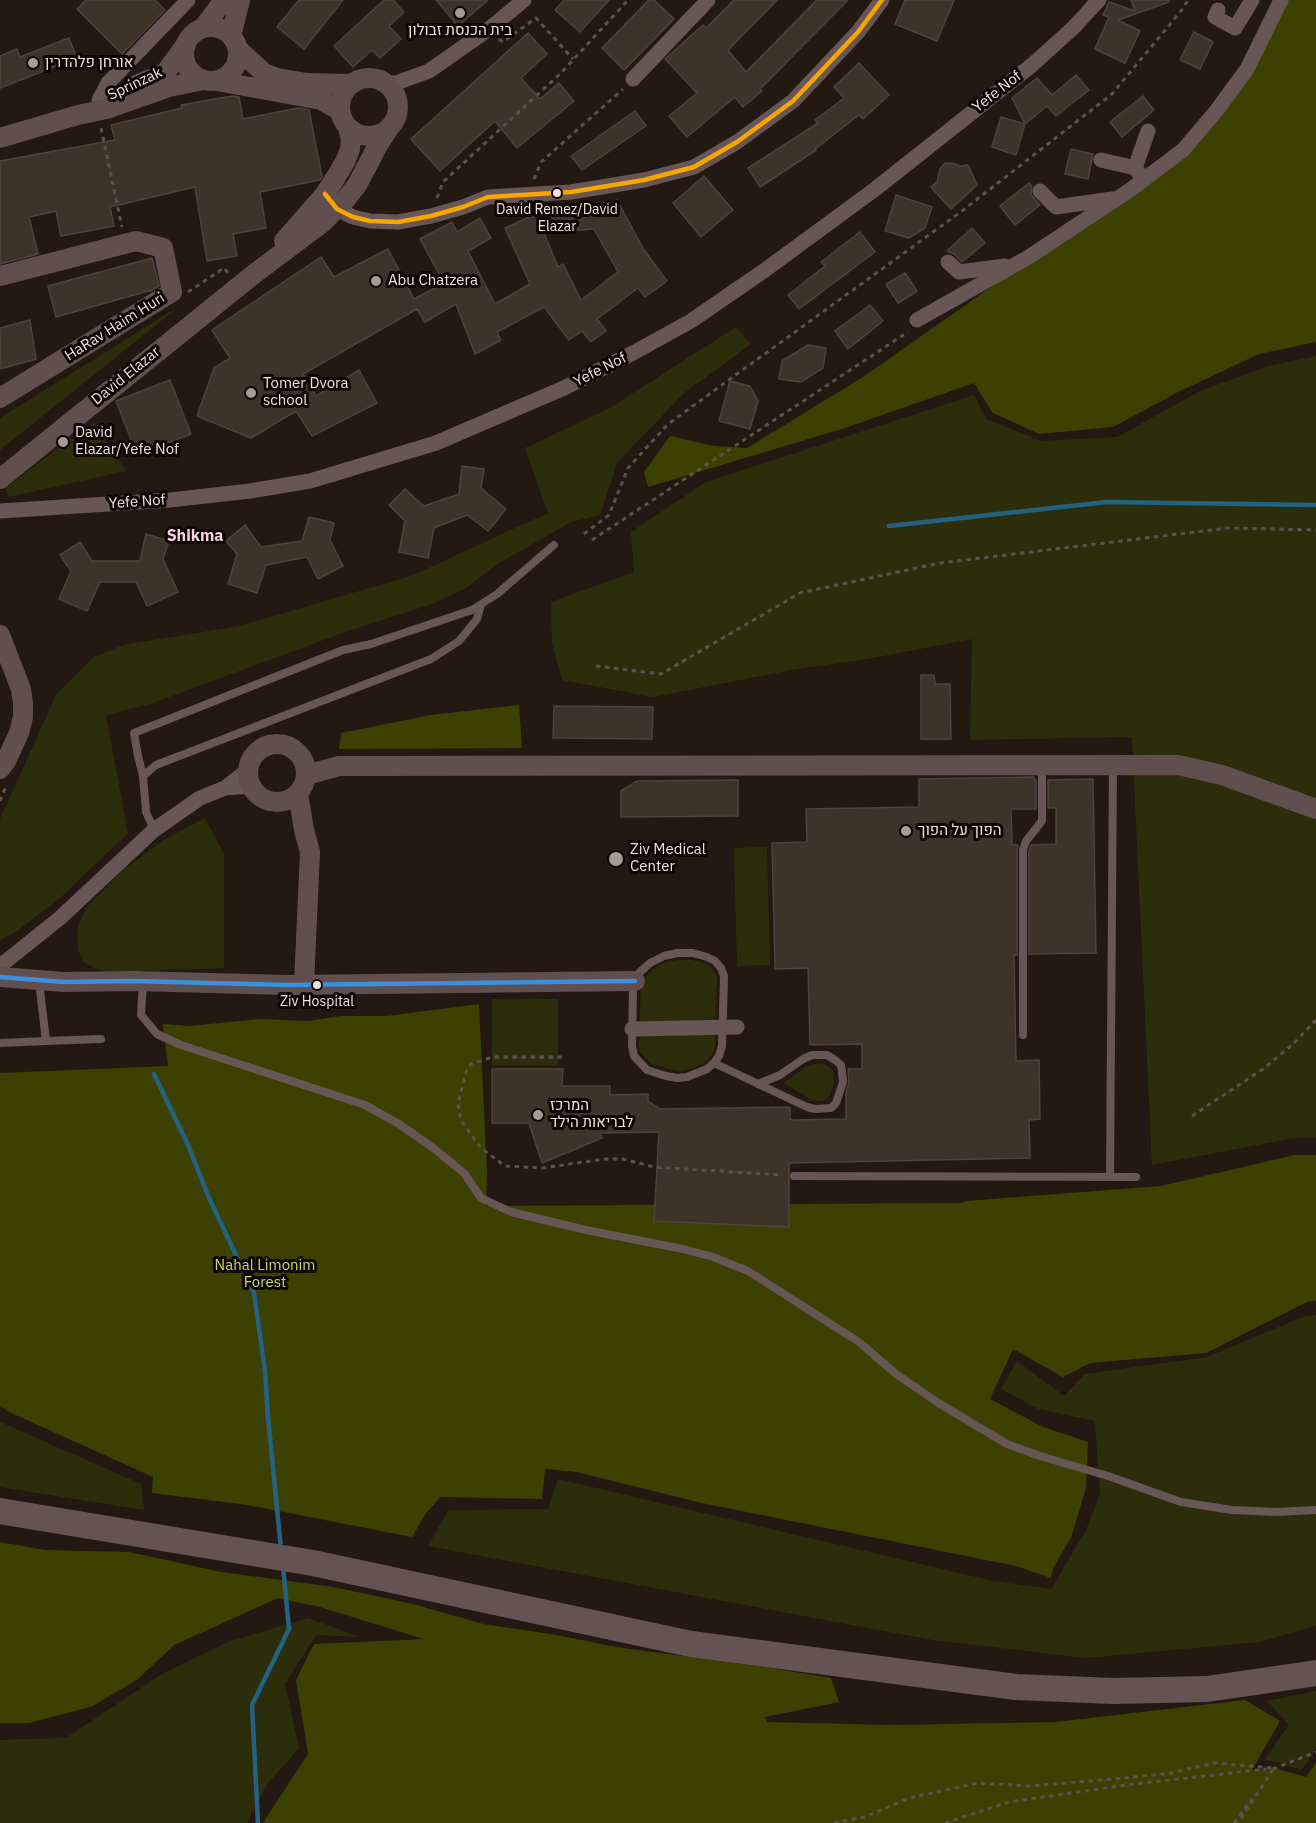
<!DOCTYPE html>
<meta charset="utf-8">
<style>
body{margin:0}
canvas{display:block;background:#231812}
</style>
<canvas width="1316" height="1823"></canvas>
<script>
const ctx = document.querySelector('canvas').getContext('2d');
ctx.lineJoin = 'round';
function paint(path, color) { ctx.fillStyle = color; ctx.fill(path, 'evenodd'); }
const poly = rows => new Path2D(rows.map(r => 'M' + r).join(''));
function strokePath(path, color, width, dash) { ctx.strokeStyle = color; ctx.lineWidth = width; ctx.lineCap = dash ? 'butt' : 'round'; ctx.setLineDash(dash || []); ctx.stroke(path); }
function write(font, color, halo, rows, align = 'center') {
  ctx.font = font + ' "IBM Plex Sans",Heebo,sans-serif'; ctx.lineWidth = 6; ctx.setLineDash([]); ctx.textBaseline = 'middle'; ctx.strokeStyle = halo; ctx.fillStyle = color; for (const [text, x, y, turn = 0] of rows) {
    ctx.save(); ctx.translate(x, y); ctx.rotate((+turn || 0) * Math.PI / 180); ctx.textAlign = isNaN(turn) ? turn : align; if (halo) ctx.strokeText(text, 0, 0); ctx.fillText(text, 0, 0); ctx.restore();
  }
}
paint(poly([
 [181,305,0,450,0,418],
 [736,327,751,344,684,393,617,463,600,515,571,522,499,563,466,588,432,604,345,632,153,703,106,715,128,833,60,898,17,931,0,940,0,819,56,695,93,658,123,645,239,626,411,576,548,513,525,448,610,408],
 [1316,356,1316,1138,1294,1138,1152,1165,1132,737,970,740,972,639,862,660,802,668,653,697,562,680,552,643,551,602,634,572,631,532,706,482,974,395,986,419,1042,441,1117,437,1200,391,1269,366],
 [94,422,126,471,9,497,5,488],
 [205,818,224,854,224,968,108,972,94,968,84,962,78,950,77,936,79,923,87,907,122,871,162,841],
 [767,847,770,965,737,966,734,848],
 [678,960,692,960,704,963,711,967,717,977,715,1045,713,1053,703,1064,685,1070,677,1071,651,1064,640,1052,639,1045,641,983,645,977,654,969,666,962],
 [492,999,558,999,558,1065,492,1065],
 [814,1064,824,1064,833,1070,834,1081,831,1093,827,1100,816,1101,810,1099,784,1083,807,1066],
 [1316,1315,1316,1626,1259,1642,1086,1658,933,1640,428,1546,448,1510,548,1509,558,1479,993,1581,1051,1589,1086,1530,1100,1494,1095,1421,1038,1409,1001,1389,1017,1361,1064,1396,1085,1374,1207,1357,1305,1316],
 [0,1422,141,1484,144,1510,0,1487],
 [308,1618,360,1637,316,1635,285,1684,299,1748,268,1783,247,1823,0,1823,0,1740,66,1738,162,1674,228,1642],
 [1316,1691,1316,1748,1302,1770,1265,1759,1289,1725,1267,1701]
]), '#2c2e0b');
paint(poly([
 [1276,0,1316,0,1316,342,1259,354,1178,392,1113,427,1039,434,993,413,974,383,845,428,648,487,644,472,670,436,714,446,747,448,863,377,994,285,1132,197,1204,123,1248,56],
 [519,705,522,748,339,749,341,733,431,715],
 [479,1004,487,1173,486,1206,961,1203,966,1201,1161,1186,1295,1155,1316,1155,1316,1301,1307,1302,1206,1353,1090,1363,1063,1377,1013,1349,990,1399,1043,1427,1088,1442,1086,1488,1071,1538,1053,1568,1051,1578,1016,1566,702,1503,577,1472,545,1469,542,1499,441,1497,426,1513,412,1537,248,1505,152,1493,153,1477,7,1411,0,1405,0,1073,168,1066,163,1024,190,1026,260,1019,308,1021,341,1016,387,1016],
 [0,1542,45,1550,129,1552,221,1572,334,1587,417,1605,483,1624,557,1635,616,1647,765,1667,831,1678,839,1702,765,1717,767,1722,892,1725,1056,1722,1245,1700,1280,1721,1252,1770,1274,1768,1306,1777,1316,1763,1316,1823,263,1823,308,1754,296,1680,314,1644,424,1639,320,1607,278,1598,174,1645,138,1679,93,1706,29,1723,0,1723]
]), '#3c4102');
strokePath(poly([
 [889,526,1107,502,1316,505],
 [154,1074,188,1145,209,1198,254,1293,265,1371,268,1417,281,1549],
 [258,1823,252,1705,289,1629,283,1566]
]), '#246282', 4.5);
const building = poly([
 [86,0,155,0,165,10,122,54,77,9,86,0],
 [299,0,343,0,304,49,277,27,299,0],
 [384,0,393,0,404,12,389,26,401,39,380,58,372,50,353,67,334,46,384,0],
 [436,0,488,0,458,26,436,0],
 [564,0,609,0,580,32,555,10,564,0],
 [649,0,654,0,674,19,624,70,602,48,649,0],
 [734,0,777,0,728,50,746,72,817,0,848,0,760,89,762,91,743,107,735,97,687,137,669,116,697,93,665,59,703,25,706,28,734,0],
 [905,0,954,0,937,41,895,24,905,0],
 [1131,0,1169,0,1169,2,1118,20,1140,31,1125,63,1095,49,1109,17,1103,15,1109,2,1135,11,1131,0],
 [1194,32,1213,42,1200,69,1180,60,1194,32],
 [528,33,547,54,521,78,540,99,559,83,574,101,517,148,495,121,440,171,411,139,528,33],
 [69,38,77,58,0,88,0,56,17,49,20,57,69,38],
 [859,63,889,95,863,119,859,115,815,149,816,150,760,187,748,168,818,123,815,120,844,98,834,87,859,63],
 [1076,75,1089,90,1056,116,1047,106,1025,124,1012,98,1037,78,1052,95,1076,75],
 [232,96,239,97,243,119,298,108,309,110,322,177,320,180,260,192,266,228,233,234,237,256,207,261,195,187,110,207,114,226,61,236,56,211,29,217,38,254,0,264,0,161,115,140,111,125,182,108,181,105,232,96],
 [1143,96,1154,110,1122,137,1110,122,1143,96],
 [635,111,646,126,582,170,571,156,635,111],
 [1001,117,1025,124,1016,155,992,147,1001,117],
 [1071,149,1093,154,1088,179,1065,174,1071,149],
 [945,163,952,163,960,166,968,165,977,185,951,209,931,187,937,182,940,169,945,163],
 [704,176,733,210,701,237,673,203,704,176],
 [1029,183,1032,187,1031,194,1040,205,1015,225,1000,206,1029,183],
 [896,195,932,207,925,228,909,238,885,231,896,195],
 [617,200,644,250,667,281,645,297,638,288,597,319,606,331,591,342,582,331,569,340,544,307,497,332,501,340,475,354,456,304,425,322,417,309,303,374,316,396,359,370,377,403,312,436,296,411,251,438,197,416,214,368,230,358,212,330,321,257,334,277,388,249,414,299,444,283,420,239,452,222,457,232,480,218,491,238,468,251,495,304,530,284,505,228,545,210,545,208,577,205,578,221,617,200],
 [594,229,618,272,581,300,563,264,558,267,544,233,594,229],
 [972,228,985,243,962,262,954,254,947,251,972,228],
 [860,232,875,252,799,309,788,295,825,266,821,262,860,232],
 [152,258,159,286,152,290,56,317,48,286,152,258],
 [905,273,917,291,898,303,886,284,905,273],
 [870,305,883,321,848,349,835,331,870,305],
 [30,320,36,359,0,369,0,328,30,320],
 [808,345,826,348,823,368,801,382,779,379,782,361,808,345],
 [170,380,191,434,137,455,116,401,170,380],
 [730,381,750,386,758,401,750,429,719,421,730,381],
 [462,466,484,469,481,488,506,509,488,531,467,515,434,528,428,558,399,552,405,521,389,505,405,489,424,506,459,494,462,466],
 [309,517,334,523,330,540,343,566,318,579,307,557,266,565,257,593,228,584,237,554,226,541,245,525,261,547,302,541,309,517],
 [146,534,169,541,163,559,178,592,147,606,136,582,100,582,87,611,59,599,71,571,60,555,80,542,92,561,140,561,146,534],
 [921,675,934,675,935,684,950,684,951,739,921,739,921,675],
 [554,706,653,707,652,739,553,738,554,706],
 [1034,777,1034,780,1036,780,1036,809,1011,809,1012,845,1018,845,1017,850,1017,955,1014,955,1016,1061,1039,1060,1040,1119,1029,1120,1030,1158,789,1163,789,1227,654,1221,659,1132,600,1133,602,1138,542,1163,529,1123,492,1123,492,1069,563,1069,562,1086,610,1086,610,1095,648,1094,648,1101,660,1109,790,1107,790,1120,846,1119,846,1093,849,1082,848,1069,862,1069,862,1044,810,1045,808,968,775,969,772,843,807,842,806,809,919,807,919,779,1034,777],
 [1093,779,1096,953,1029,954,1029,851,1031,845,1056,844,1056,808,1048,808,1048,780,1093,779],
 [738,780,738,816,621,817,621,791,637,781,738,780]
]);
paint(building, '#3e3329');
strokePath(building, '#4d433c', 1.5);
strokePath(poly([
 [499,39,503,42,536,18,573,59],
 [101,128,122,227],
 [534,179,541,162,623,89],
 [437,198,443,182,562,72,628,0],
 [188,292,224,268,228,273],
 [584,534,609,515,628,468,668,424,962,211,1112,94,1181,11,1188,0],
 [592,540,908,332],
 [596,666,661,674,800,593,940,563,1228,528,1316,530],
 [0,801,6,786],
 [562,1057,493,1057,471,1064,466,1072,458,1104,461,1121,481,1148,505,1166,542,1168,605,1159,623,1159,654,1167,783,1175],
 [1192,1116,1263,1069,1292,1045,1316,1020],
 [1273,1769,1316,1752],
 [834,1823,865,1817,909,1798,978,1783,1030,1786,1125,1778,1171,1773,1214,1763,1274,1768,1238,1823],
 [945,1823,1009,1802,1126,1785,1266,1769],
 [1234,1823,1252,1799]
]), '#5e504e', 3, [4.5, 4.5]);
strokePath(poly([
 [143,776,138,756,134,733,343,650,371,644,472,610,497,594,554,545],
 [154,830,146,812,143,776,156,765,431,659,459,641,477,619,481,605],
 [677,953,693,953,707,957,715,961,721,968,724,976,722,1046,719,1056,714,1063,707,1069,687,1077,677,1078,666,1076,647,1070,634,1056,632,1046,633,990,635,981,640,972,650,963,664,956,677,953],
 [143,982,141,1015,157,1034,181,1045,365,1105,399,1124,432,1147,464,1173,481,1198,511,1212,586,1230,683,1249,713,1257,748,1271,859,1342,896,1374,940,1404,1007,1444,1040,1456,1108,1476,1181,1502,1232,1510,1275,1512,1316,1510],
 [1023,1035,1023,850,1026,841,1042,821,1042,767],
 [46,1041,101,1039],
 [0,1043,46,1041,39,981],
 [714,1063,807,1107,815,1109,831,1108,836,1103,843,1082,842,1072,841,1065,835,1060,827,1055,812,1055,803,1059,780,1075,758,1084],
 [794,1176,1136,1177],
 [1110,1177,1113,765]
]), '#685657', 8);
strokePath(poly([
 [1218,10,1215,17,1235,28,1252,0],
 [633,79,708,0],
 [384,83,396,83,429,71,489,29,524,0],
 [99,100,108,83,188,0],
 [1101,160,1135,168],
 [1144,179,1135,168,1148,131],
 [1040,191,1056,207,1112,199],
 [330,201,337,209,353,217,370,221,398,222,431,216,463,207,488,197,571,192,644,180,694,167,737,142,793,101,858,32,882,0],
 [948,262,959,272,1005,266],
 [917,320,1027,258,1130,190,1183,150,1217,110,1247,69,1281,0],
 [0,511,170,500,250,491,310,481,436,443,564,388,633,353,691,321,765,270,874,190,1032,65,1073,28,1099,0],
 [225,788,251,786],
 [0,966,60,918,154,830,200,798,225,788,248,770],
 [632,1029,737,1027]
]), '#685657', 15);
strokePath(poly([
 '184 54a27 27 0 1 1 54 0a27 27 0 1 1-54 0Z',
 [203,28,224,0],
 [231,36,240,0],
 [238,49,264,73,277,78,307,83,350,84],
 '340 107a29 29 0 1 1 58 0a29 29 0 1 1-58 0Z',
 [217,81,321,100,339,110],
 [136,85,165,73,185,46],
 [0,138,78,115,106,109,169,87,203,80],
 [284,241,325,194,336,177,346,160,350,149,351,139,348,128],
 [0,276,136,241,163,248,172,292,0,398],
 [0,479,254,274,322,223,346,199,357,185,378,145,389,128],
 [0,635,21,689,23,703,23,717,19,733,6,761,0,769],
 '248 773a29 29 0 1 1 58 0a29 29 0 1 1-58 0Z',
 [306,775,339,766,1178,765,1222,775,1316,809],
 [298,793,304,830,310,852,304,984],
 [0,977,64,982,134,981,287,985,635,981]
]), '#614e4e', 20);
strokePath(poly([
 [0,1511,313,1563,691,1644,1016,1687,1113,1691,1207,1689,1316,1673]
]), '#645352', 26);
strokePath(poly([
 [0,977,64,982,134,981,287,985,635,981]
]), '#3a90db', 4.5);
strokePath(poly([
 [325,194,337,209,353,217,370,221,398,222,431,216,463,207,488,197,571,192,644,180,694,167,737,142,793,101,858,32,882,0]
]), '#f7a600', 4.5);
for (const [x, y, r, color] of [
 [460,13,6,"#a89b93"],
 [33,63,6,"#a89b93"],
 [557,193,5,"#f0e1d9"],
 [376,281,6,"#a89b93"],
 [251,393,6,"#a89b93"],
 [63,442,6,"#a89b93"],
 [906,831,6,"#a89b93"],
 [616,859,8,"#a89b93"],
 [317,985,5,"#f0e1d9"],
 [538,1115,6,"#a89b93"]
]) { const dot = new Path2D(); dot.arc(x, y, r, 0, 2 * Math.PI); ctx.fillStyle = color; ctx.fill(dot); strokePath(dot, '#0d0502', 2); }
write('14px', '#f0e1d9', '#0d0502', [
 ["David Remez/David",557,210],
 ["Elazar",557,227],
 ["Ziv Hospital",317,1002]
]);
write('15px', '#f0e1d9', '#0d0502', [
 ["בית הכנסת זבולון",460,31,"center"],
 ["אורחן פלהדרין",45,63],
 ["Abu Chatzera",388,281],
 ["Tomer Dvora",263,384],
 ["school",263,401],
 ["David",75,433],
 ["Elazar/Yefe Nof",75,450],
 ["הפוך על הפוך",918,831],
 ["Ziv Medical",630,850],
 ["Center",630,867],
 ["המרכז",550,1106],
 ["לבריאות הילד",550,1123]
], 'left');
write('15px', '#f0e1d9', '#0d0502', [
 ["Sprinzak",135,84,-25],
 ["Yefe Nof",997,92,-38],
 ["HaRav Haim Huri",115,327,-32],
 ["Yefe Nof",600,370,-27],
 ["David Elazar",126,376,-39],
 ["Yefe Nof",137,502,-4]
]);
write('15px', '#c9d966', '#0d0502', [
 ["Nahal Limonim",265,1266],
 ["Forest",265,1283]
]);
write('bold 16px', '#f6d5e1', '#0d0502', [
 ["Shikma",195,536]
]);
</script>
